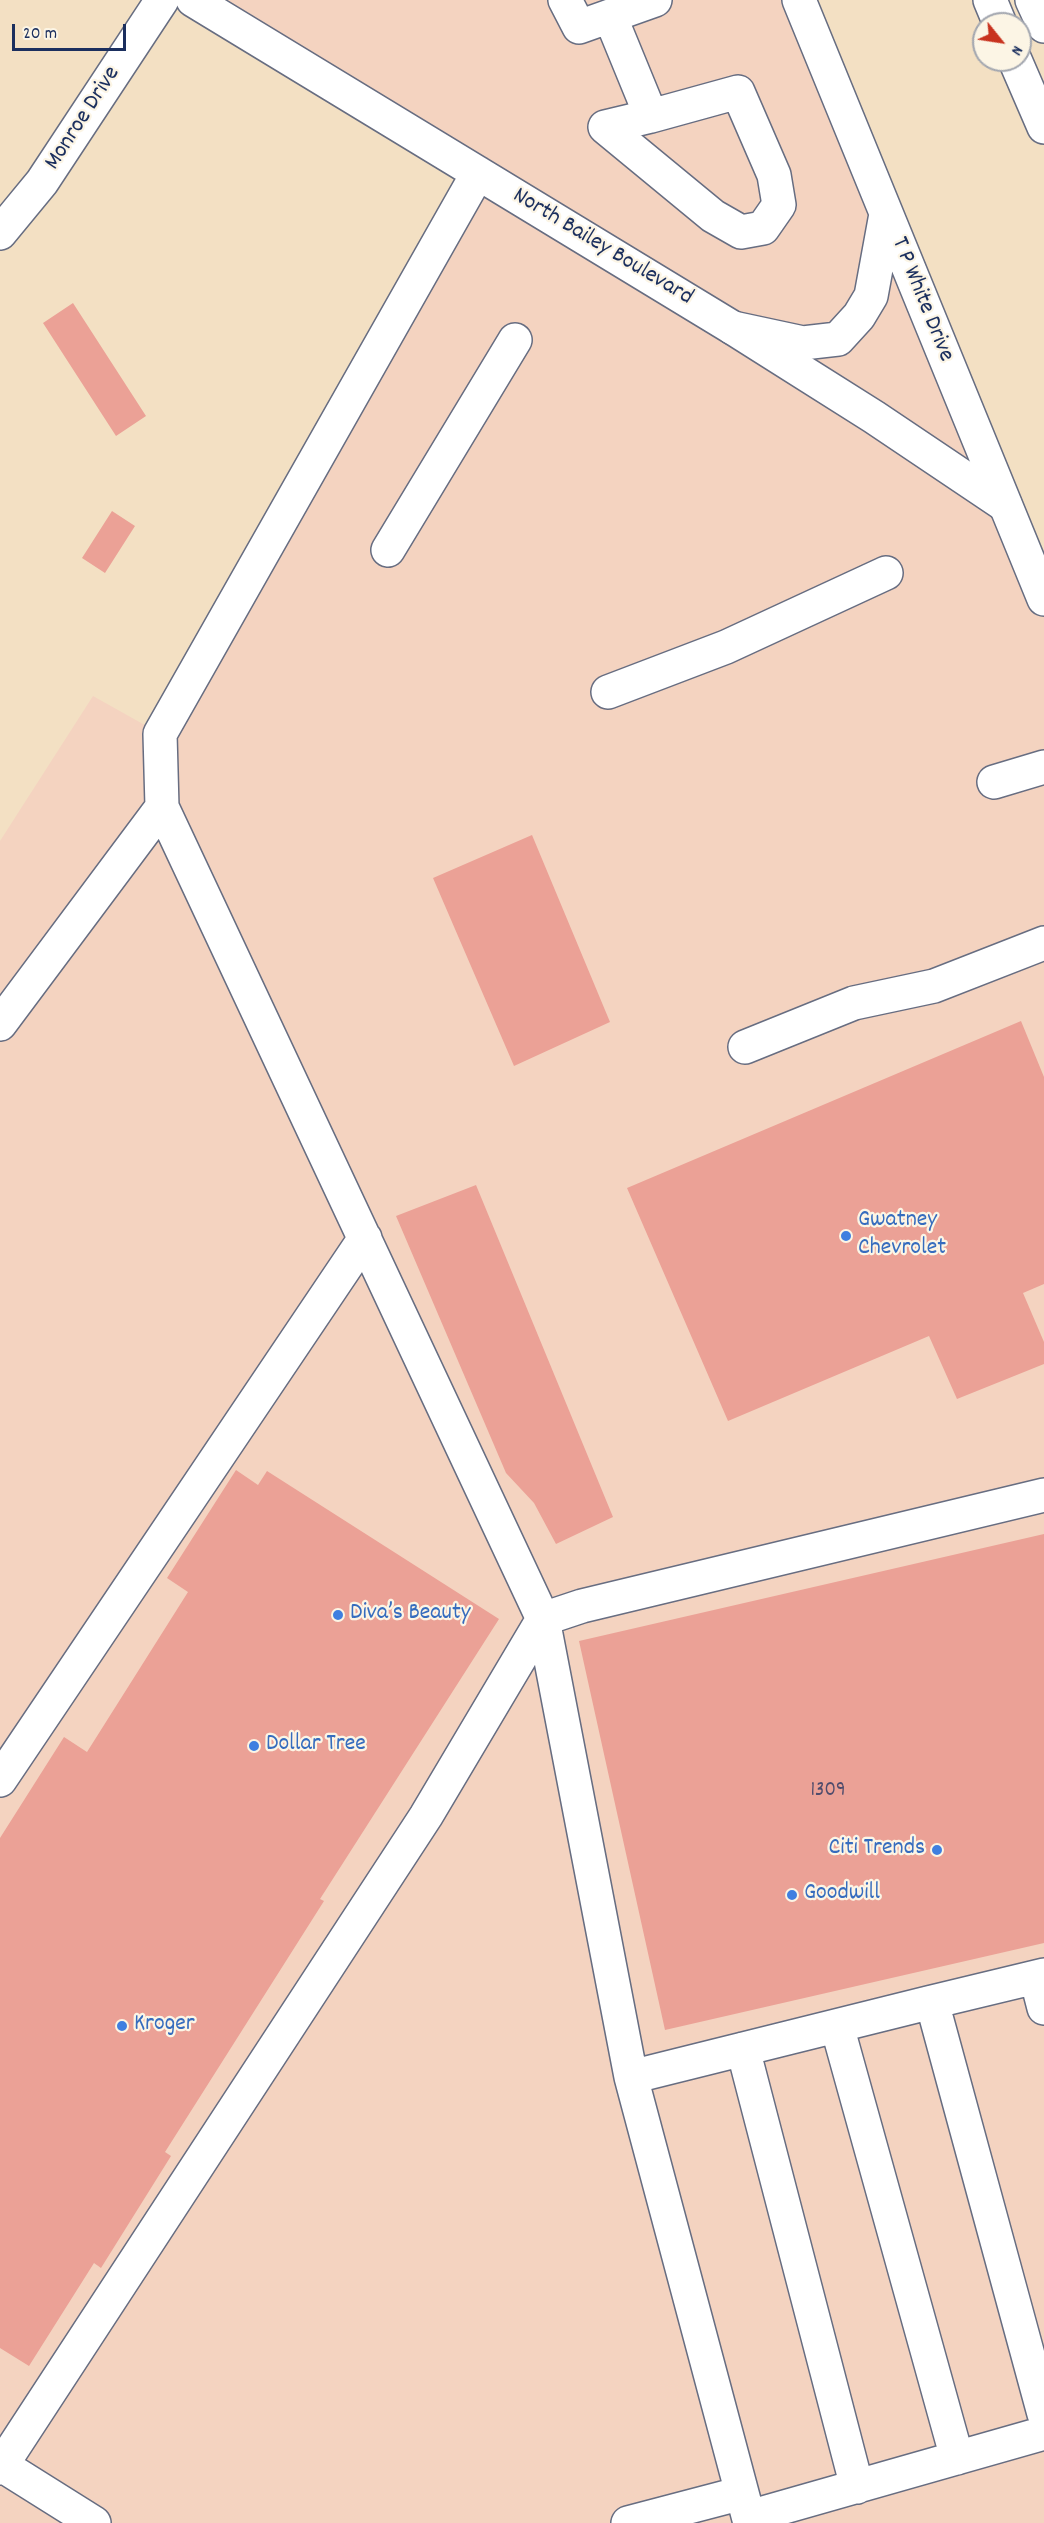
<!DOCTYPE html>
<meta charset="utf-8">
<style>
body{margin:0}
#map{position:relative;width:1044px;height:2523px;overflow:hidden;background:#f3e0c3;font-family:Dekko,sans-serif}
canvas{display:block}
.north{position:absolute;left:972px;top:12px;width:60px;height:60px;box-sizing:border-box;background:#fcf5e5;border:2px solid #a2a6af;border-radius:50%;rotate:120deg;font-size:16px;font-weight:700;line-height:24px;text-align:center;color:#1b2f5e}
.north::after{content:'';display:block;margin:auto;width:21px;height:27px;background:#c8321e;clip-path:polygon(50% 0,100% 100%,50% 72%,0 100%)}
.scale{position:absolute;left:12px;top:24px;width:114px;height:27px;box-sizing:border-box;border:3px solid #1b2f5e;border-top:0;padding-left:8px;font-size:18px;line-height:21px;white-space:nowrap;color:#1b2f5e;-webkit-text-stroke:4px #fcf5e5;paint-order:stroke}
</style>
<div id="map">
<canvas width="1044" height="2523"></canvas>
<div class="north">N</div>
<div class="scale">20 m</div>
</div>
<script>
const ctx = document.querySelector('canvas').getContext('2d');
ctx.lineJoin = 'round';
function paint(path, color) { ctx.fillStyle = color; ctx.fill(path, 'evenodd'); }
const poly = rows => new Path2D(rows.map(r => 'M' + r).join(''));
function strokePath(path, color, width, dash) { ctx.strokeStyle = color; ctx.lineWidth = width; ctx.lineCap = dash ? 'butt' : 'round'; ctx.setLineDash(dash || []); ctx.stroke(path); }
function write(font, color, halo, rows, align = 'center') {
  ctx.font = font + ' Dekko,sans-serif'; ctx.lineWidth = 4.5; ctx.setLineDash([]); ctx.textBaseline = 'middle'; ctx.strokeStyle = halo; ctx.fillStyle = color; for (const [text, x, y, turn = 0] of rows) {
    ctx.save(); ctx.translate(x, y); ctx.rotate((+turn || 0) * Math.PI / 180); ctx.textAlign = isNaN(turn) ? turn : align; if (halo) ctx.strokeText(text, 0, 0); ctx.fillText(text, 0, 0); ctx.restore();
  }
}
paint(poly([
 [194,0,795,0,1044,599,1044,2523,0,2523,0,841,93,696,159,733,478,174]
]), '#f4d3c0');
paint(poly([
 [73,303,146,416,116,436,43,323],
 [112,511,135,526,105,573,82,558],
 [532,835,610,1022,514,1066,433,878],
 [1021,1021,1044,1077,1044,1284,1023,1293,1044,1342,1044,1364,957,1399,929,1336,728,1421,627,1188],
 [476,1185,613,1517,556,1544,534,1503,506,1473,396,1216],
 [236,1470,258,1485,267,1471,499,1619,320,1899,324,1901,165,2152,171,2156,101,2268,94,2263,29,2366,0,2348,0,1838,64,1737,87,1752,188,1592,167,1578],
 [1044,1534,1044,1943,665,2030,579,1641]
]), '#eba196');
const minor = poly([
 [193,0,733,328,874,417,1005,505],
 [565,0,579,27,655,0],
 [610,16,651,116,738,92,774,175,779,205,763,228,741,232,713,216,605,127,651,116],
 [478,173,160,734,162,807,543,1619,582,1606,1044,1495],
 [0,233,42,182,162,0],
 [388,550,515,340],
 [608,692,726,647,886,573],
 [994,782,1044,767],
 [0,1024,162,807],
 [745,1047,854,1003,934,986,1044,943],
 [0,1780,365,1238],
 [1036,1977,1044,2008],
 [932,2002,1044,1975],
 [837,2026,957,2458],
 [743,2049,857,2487],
 [0,2464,94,2523],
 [0,2468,426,1816,543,1619,631,2077],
 [749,2517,1044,2433],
 [628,2523,742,2493],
 [750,2523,631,2077,932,2002,1044,2414]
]);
const major = poly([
 [799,0,1044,599],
 [733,328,803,343,838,339,859,316,871,296,886,214]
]);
const highway = poly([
 [990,0,1000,24],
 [1032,0,1044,26],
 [1015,60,1044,127]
]);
strokePath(minor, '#676d81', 36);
strokePath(major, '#676d81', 36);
strokePath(highway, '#676d81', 36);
strokePath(minor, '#fff', 33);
strokePath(major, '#fff', 33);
strokePath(highway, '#fff', 33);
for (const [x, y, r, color] of [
 [846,1236,6,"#3f7fe0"],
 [338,1615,6,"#3f7fe0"],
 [254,1746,6,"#3f7fe0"],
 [937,1850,6,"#3f7fe0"],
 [792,1895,6,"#3f7fe0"],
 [122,2026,6,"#3f7fe0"]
]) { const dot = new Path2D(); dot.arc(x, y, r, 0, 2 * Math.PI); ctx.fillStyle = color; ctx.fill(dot); strokePath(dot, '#fcf5e5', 2); }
write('21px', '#4f4c6c', null, [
 ["1309",828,1792]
]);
write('24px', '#1b2f5e', '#fcf5e5', [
 ["Monroe Drive",84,119,-57],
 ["North Bailey Boulevard",602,248,31],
 ["T P White Drive",921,300,68]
]);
write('24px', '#366cbe', '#fcf5e5', [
 ["Gwatney",858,1222],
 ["Chevrolet",858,1250],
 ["Diva’s Beauty",350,1615],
 ["Dollar Tree",266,1746],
 ["Citi Trends",925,1850,"right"],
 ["Goodwill",804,1895],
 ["Kroger",134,2026]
], 'left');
</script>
